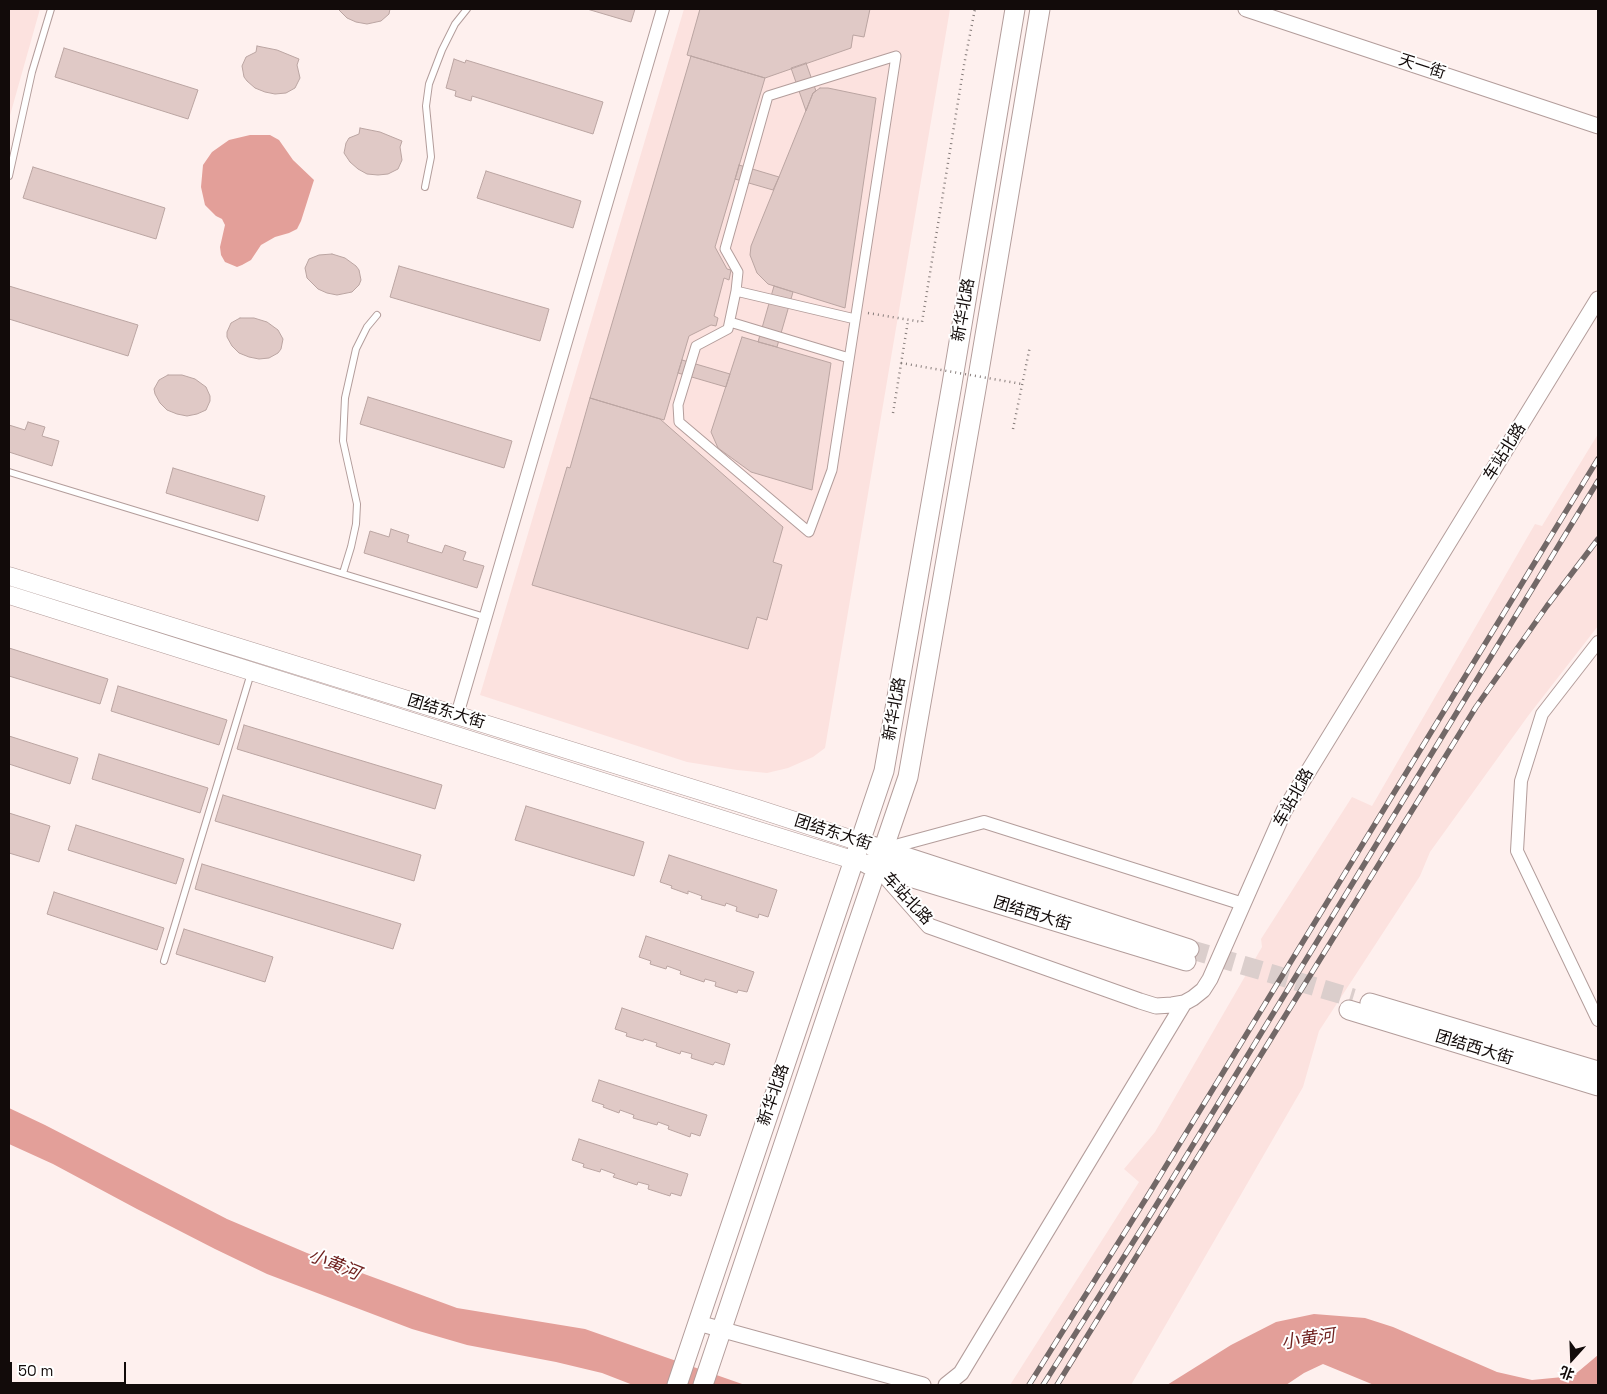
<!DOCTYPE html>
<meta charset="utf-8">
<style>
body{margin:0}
#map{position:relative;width:1607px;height:1394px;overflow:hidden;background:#fef0ee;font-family:"Space Grotesk","Noto Sans SC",sans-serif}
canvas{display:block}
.frame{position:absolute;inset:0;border:10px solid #120b0a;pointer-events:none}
.north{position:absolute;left:1547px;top:1334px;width:50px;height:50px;-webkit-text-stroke:4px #fff;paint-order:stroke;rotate:200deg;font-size:14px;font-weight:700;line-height:20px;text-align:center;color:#120b0a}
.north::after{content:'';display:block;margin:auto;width:18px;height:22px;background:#120b0a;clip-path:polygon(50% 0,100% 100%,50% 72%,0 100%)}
.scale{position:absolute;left:10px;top:1362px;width:116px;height:22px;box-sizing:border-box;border:2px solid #120b0a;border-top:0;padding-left:6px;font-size:15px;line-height:18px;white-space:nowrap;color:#120b0a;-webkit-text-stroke:4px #fff;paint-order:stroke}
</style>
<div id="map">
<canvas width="1607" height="1394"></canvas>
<div class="frame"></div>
<div class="north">北</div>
<div class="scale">50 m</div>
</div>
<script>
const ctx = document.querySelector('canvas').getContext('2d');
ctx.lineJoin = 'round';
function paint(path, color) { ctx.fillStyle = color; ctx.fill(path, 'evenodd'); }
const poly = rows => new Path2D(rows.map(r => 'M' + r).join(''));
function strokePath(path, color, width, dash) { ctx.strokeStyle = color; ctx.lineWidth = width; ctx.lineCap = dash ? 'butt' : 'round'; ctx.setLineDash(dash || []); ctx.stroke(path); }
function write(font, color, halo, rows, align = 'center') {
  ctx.font = font + ' "Space Grotesk","Noto Sans SC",sans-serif'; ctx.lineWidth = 4; ctx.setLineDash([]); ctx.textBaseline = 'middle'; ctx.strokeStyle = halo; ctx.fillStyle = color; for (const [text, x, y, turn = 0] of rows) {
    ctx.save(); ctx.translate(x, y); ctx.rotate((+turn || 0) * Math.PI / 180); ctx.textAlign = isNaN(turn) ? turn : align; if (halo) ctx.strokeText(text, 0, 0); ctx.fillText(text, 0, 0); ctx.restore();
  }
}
paint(poly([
 [9,9,40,9,9,119],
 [684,9,950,9,825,748,813,757,788,768,767,773,737,770,687,762,480,695],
 [1598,434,1598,626,1528,716,1430,852,1420,876,1319,1031,1303,1087,1131,1385,1010,1385,1139,1182,1124,1169,1155,1132,1262,947,1261,939,1352,797,1372,806,1535,524,1542,526]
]), '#fce2df');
paint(poly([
 [250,135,270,135,279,140,293,160,314,180,301,221,297,229,289,233,275,237,261,245,251,260,242,265,237,267,225,262,221,255,220,247,225,225,222,219,216,216,205,205,201,187,203,165,212,152,229,140],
 [9,1108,45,1125,227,1219,307,1253,457,1308,585,1329,745,1385,633,1385,602,1373,556,1362,467,1345,412,1329,267,1274,215,1249,137,1209,53,1164,9,1144],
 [1314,1314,1365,1318,1393,1327,1497,1372,1532,1380,1573,1376,1598,1355,1598,1385,1374,1385,1323,1364,1304,1373,1286,1385,1167,1385,1231,1345,1276,1322]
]), '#e39f99');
const building = poly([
 [338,9,390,9,389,14,381,21,367,24,356,22,347,18,338,9],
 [587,9,635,9,631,22,587,9],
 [700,9,870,9,864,37,853,35,851,48,765,78,687,55,700,9],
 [257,46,277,50,299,59,297,65,300,78,295,88,286,93,275,94,265,92,255,88,247,81,244,77,242,66,246,57,256,52,257,46],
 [64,48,198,90,188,119,55,77,64,48],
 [691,56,765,78,715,247,727,269,731,270,729,280,724,278,714,316,718,318,716,326,711,325,689,336,664,420,590,398,691,56],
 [454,59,465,63,466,60,603,102,593,134,472,96,471,101,455,96,456,91,446,88,454,59],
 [806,63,816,91,813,93,806,111,791,68,806,63],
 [820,88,828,88,876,98,845,308,768,284,757,273,750,255,751,246,813,93,820,88],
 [360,128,380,132,402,141,400,147,402,160,398,169,388,174,378,175,367,174,358,169,350,162,344,153,346,143,349,138,359,134,360,128],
 [739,165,779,177,773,190,735,179,739,165],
 [33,167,165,208,156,239,23,198,33,167],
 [486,171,581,201,573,228,477,198,486,171],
 [332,254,345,258,356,266,359,270,361,280,359,285,352,292,337,295,327,293,318,289,307,278,305,268,309,259,319,255,332,254],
 [399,266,549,309,540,341,390,297,399,266],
 [9,286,138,325,128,356,9,319,9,286],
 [774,286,793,292,777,347,758,342,774,286],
 [240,318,254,318,267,322,278,330,283,339,281,349,278,353,269,358,259,359,249,357,239,353,232,346,227,337,227,332,231,323,240,318],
 [742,337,831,363,812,490,751,472,718,448,711,432,742,337],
 [682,360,730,374,726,387,678,373,682,360],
 [168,375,182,375,195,379,206,387,210,396,210,401,206,410,197,414,187,416,177,414,167,410,160,403,155,394,154,389,159,380,168,375],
 [368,397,512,441,504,468,360,424,368,397],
 [590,398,660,419,783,527,773,562,782,565,767,620,757,617,748,649,532,585,567,467,570,468,590,398],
 [28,422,45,427,42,436,59,441,52,466,9,452,9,425,25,430,28,422],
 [173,468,265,496,258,521,166,493,173,468],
 [391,529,409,535,407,542,442,553,445,545,466,552,463,560,484,566,477,588,364,553,370,531,389,537,391,529],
 [9,648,108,679,100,704,9,676,9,648],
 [118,686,227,720,219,745,111,711,118,686],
 [244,725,442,785,435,809,237,749,244,725],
 [9,736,78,758,70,784,9,764,9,736],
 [99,754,208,788,200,813,92,779,99,754],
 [223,795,421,855,414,881,215,821,223,795],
 [526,806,644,842,634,876,515,840,526,806],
 [9,813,50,826,39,862,9,853,9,813],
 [76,825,184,859,176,884,68,850,76,825],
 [669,855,777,890,768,917,759,914,758,918,736,911,737,907,726,903,725,906,701,899,702,896,688,891,688,894,671,888,672,886,660,882,669,855],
 [202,864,401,924,393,949,195,889,202,864],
 [54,892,164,928,157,950,47,914,54,892],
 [184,929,273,957,265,982,176,954,184,929],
 [646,936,754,972,747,992,738,990,737,993,715,986,716,982,705,979,704,982,680,974,681,971,667,966,666,969,650,964,651,961,639,957,646,936],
 [622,1008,730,1044,724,1065,715,1062,713,1065,691,1058,692,1054,681,1051,680,1054,656,1046,657,1043,644,1039,643,1041,626,1036,627,1033,615,1029,622,1008],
 [599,1080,707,1115,700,1136,691,1133,690,1137,668,1129,669,1126,658,1122,657,1125,633,1118,634,1115,620,1110,619,1113,603,1107,604,1105,592,1101,599,1080],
 [579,1139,688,1174,681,1196,671,1193,670,1196,648,1189,649,1185,638,1182,637,1185,613,1177,615,1174,601,1169,600,1172,583,1167,584,1164,572,1160,579,1139]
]);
paint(building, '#e0c9c6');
strokePath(building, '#bba5a2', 1);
strokePath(poly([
 [1189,949,1353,998]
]), '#dbcecc', 19, [19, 9]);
const service = poly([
 [9,176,32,72,51,9],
 [425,187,431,157,426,106,429,84,442,50,455,24,467,9],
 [9,472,485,617],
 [343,573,351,547,356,524,357,504,343,441,345,398,356,349,367,327,377,315],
 [164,961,251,673]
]);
const pedestrian = poly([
 [896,56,832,470,809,532,679,422,678,405,696,346,728,329,736,291,738,272,725,249,768,96,896,56],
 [736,291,855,319],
 [730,322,849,358]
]);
const minor = poly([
 [1598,642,1542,714,1521,781,1517,851,1598,1020],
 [457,715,663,9],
 [884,849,984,822,1243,904]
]);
const tertiary = poly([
 [1246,9,1598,126],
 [877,867,929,926,1140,1001,1156,1006,1172,1005,1184,1003,1193,998,1203,990,1210,979,1284,811,1598,299],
 [698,1323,923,1385],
 [946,1385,961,1373,1184,1003]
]);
const secondary = poly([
 [9,576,749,806,860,842],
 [9,595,743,826,853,860]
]);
const primary = poly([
 [872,846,1189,949],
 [867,864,1186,961],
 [1370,1003,1598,1071],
 [1349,1010,1598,1086],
 [677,1385,884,771,952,384,1015,9],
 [703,1385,855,932,908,777,976,389,1040,9]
]);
strokePath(service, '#b39d9b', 8);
strokePath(pedestrian, '#b39d9b', 11);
strokePath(minor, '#b39d9b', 14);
strokePath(tertiary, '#b39d9b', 17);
strokePath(secondary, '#b39d9b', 19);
strokePath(primary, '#b39d9b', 21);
strokePath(poly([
 [868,313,922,322,964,65,975,9],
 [893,413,908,321],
 [1013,429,1030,346]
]), '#867c7a', 2.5, [1, 4]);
strokePath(service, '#fff', 6);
strokePath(pedestrian, '#fff', 9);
strokePath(minor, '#fff', 12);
strokePath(tertiary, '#fff', 15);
strokePath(secondary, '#fff', 18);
strokePath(primary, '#fff', 19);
const rail = poly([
 [1029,1385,1147,1197,1598,459],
 [1043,1385,1149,1217,1598,481],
 [1057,1385,1476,707,1547,606,1598,539]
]);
strokePath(rail, '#726867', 5.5);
strokePath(rail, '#fff', 4, [11]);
strokePath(poly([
 [901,363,1022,384]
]), '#867c7a', 2.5, [1, 4]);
write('16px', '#120b0a', '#fff', [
 ["天一街",1422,67,18],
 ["新华北路",964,310,-80],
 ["车站北路",1505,452,-58],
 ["新华北路",895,709,-80],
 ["团结东大街",446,712,17],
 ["车站北路",1294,798,-61],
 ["团结东大街",833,833,18],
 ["车站北路",907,899,47],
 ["团结西大街",1032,914,17],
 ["团结西大街",1474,1048,17],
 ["新华北路",774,1095,-71]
]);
write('italic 18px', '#6e1f1d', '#fff', [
 ["小黄河",334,1265,22],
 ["小黄河",1308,1340,-8]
]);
</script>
